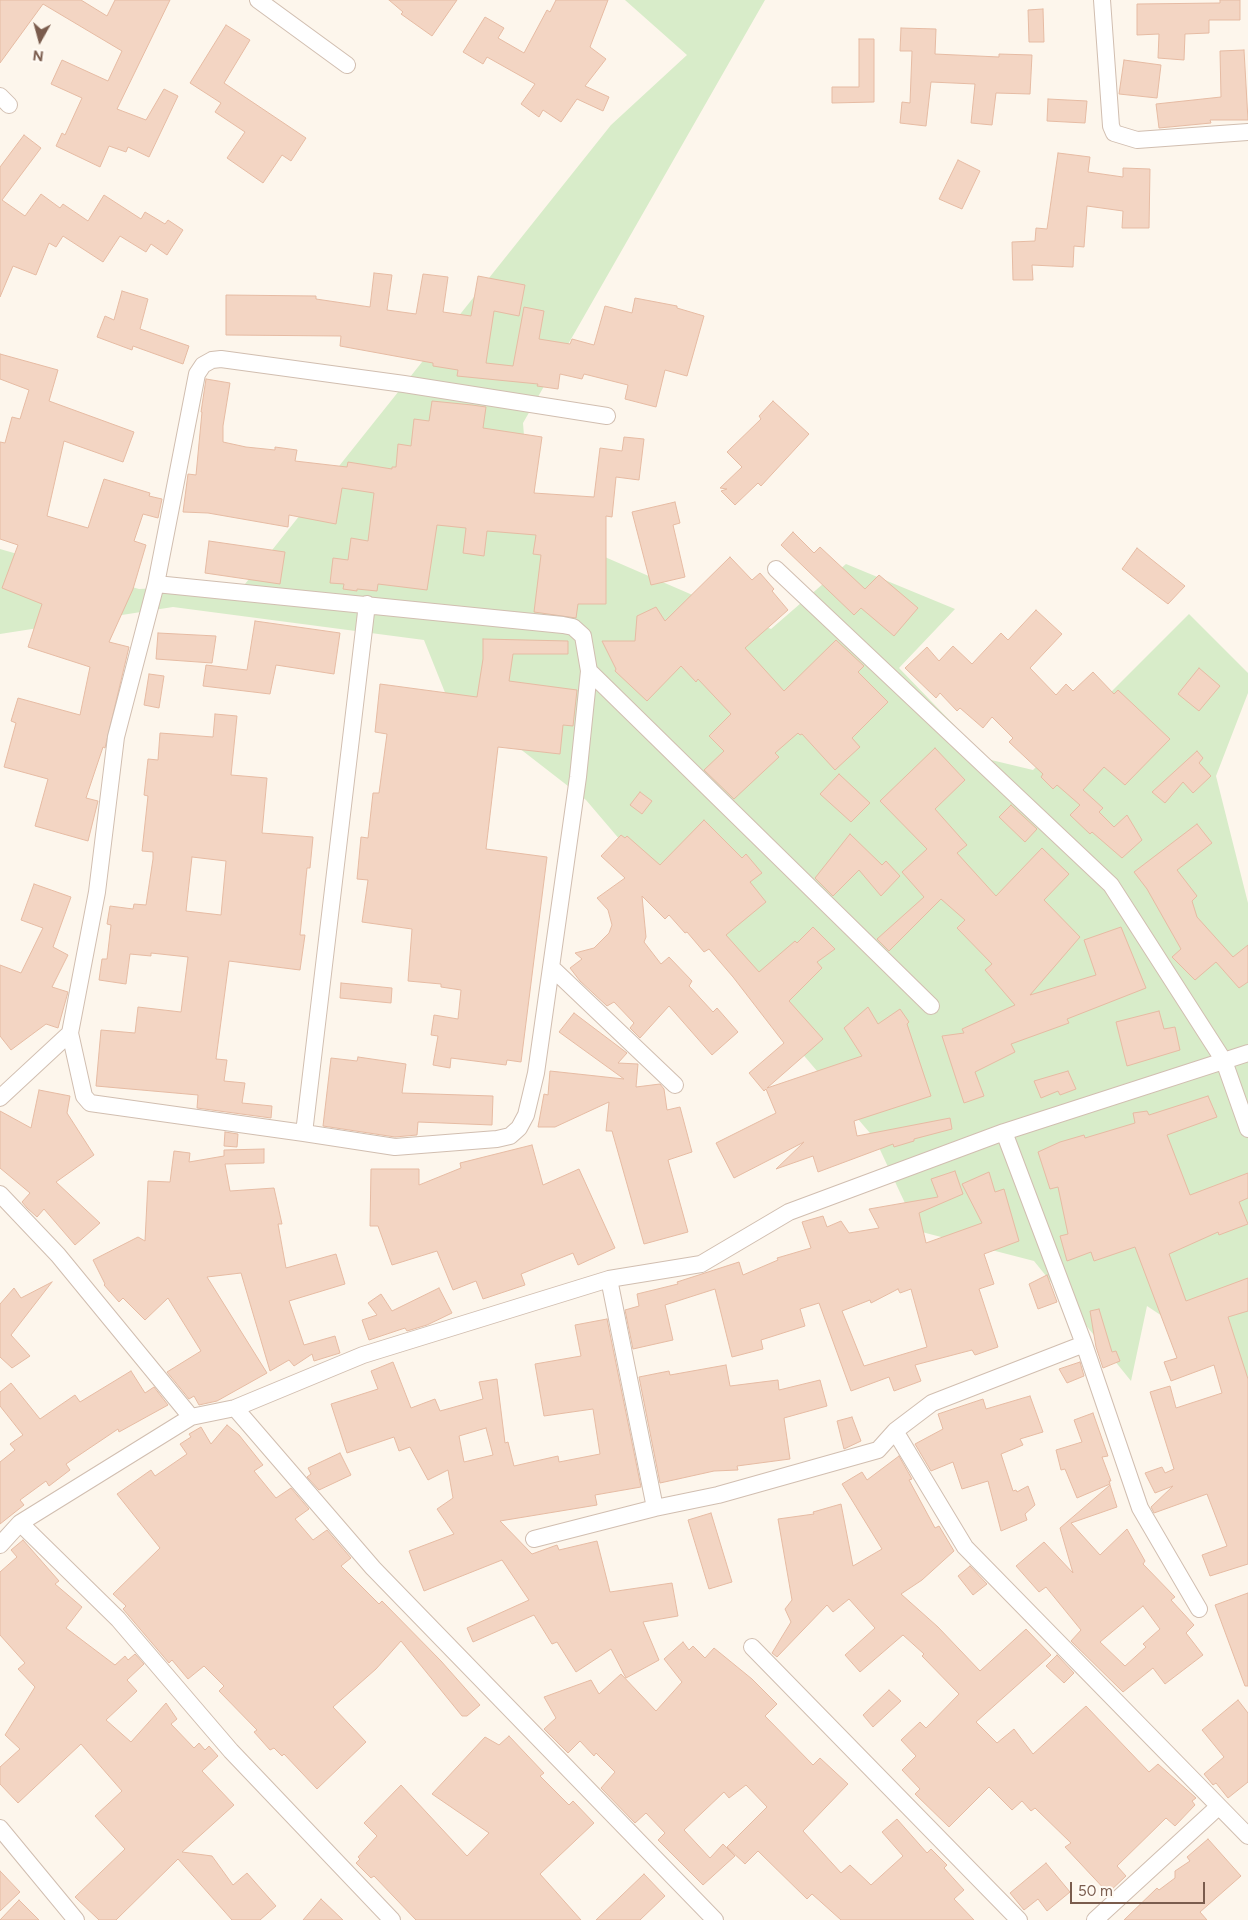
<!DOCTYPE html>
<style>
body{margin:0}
#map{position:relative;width:1248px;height:1920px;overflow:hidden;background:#fdf6ec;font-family:Figtree,sans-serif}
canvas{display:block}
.north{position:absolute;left:15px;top:15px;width:50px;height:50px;-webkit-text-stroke:4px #fffaf3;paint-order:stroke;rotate:187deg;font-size:14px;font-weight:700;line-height:20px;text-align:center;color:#7a5c4d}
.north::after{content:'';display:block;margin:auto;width:18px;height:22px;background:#7a5c4d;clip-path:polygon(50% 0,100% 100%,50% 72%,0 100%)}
.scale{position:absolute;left:1070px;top:1882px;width:135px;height:22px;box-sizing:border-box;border:2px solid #7a5c4d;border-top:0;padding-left:6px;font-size:15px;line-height:18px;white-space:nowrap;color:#7a5c4d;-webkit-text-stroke:4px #fffaf3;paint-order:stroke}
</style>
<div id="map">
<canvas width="1248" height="1920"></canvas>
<div class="north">N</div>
<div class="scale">50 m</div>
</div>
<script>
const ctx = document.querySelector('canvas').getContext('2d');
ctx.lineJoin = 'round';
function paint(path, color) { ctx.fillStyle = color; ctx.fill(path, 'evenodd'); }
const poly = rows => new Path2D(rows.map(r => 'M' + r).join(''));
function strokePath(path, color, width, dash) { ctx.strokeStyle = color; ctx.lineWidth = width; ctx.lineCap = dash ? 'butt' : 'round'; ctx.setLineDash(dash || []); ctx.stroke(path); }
paint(poly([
 [625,0,765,0,523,423,531,525,771,629,846,564,955,609,899,668,987,759,1033,770,1189,614,1248,673,1248,693,1216,776,1248,903,1248,1404,1219,1354,1147,1306,1131,1381,1034,1261,918,1231,875,1139,586,800,519,748,450,705,424,640,173,607,0,634,0,549,139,589,245,584,611,125,687,55]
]), '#d8ecc9');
const building = poly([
 [0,0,81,0,107,16,115,0,170,0,117,109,146,120,164,89,178,96,149,157,128,147,126,152,109,146,100,167,56,146,62,133,65,135,82,98,51,84,62,60,108,81,122,51,43,4,0,63,0,0],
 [389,0,457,0,432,36,401,14,403,12,389,0],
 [556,0,608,0,590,47,606,59,585,86,609,97,603,111,577,99,561,122,543,110,539,117,521,104,535,84,487,57,483,64,463,52,485,17,504,28,498,38,524,53,547,10,550,12,556,0],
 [1220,0,1240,0,1240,20,1209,20,1209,33,1185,34,1184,60,1158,58,1159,34,1137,35,1137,4,1220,3,1220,0],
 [1043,9,1044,42,1029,42,1028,10,1043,9],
 [226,25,250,40,224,83,306,138,291,161,282,155,263,183,227,158,245,132,215,112,221,103,190,83,226,25],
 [901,28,936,29,935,54,999,57,999,54,1032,55,1030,94,996,93,992,125,971,123,975,84,931,82,926,126,900,123,902,102,910,103,912,51,900,51,901,28],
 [859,39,874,39,874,102,832,103,832,87,859,87,859,39],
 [1244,50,1248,120,1210,120,1211,123,1159,128,1156,104,1221,97,1220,51,1244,50],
 [1124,60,1161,65,1157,98,1119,94,1124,60],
 [1048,99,1087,101,1085,123,1047,121,1048,99],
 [24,135,41,148,2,200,25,216,41,194,60,208,63,204,88,221,104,195,141,219,145,212,165,224,168,220,183,230,167,255,151,244,146,252,120,236,103,262,63,236,56,247,49,243,36,275,13,266,0,297,0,167,24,135],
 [1058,153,1090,157,1088,172,1123,177,1123,168,1150,169,1149,228,1122,228,1123,211,1087,206,1084,247,1074,246,1073,267,1032,265,1033,280,1013,280,1012,242,1035,241,1036,228,1047,229,1058,153],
 [958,160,980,171,962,209,939,199,958,160],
 [374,273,392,275,387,310,416,314,423,274,448,277,443,312,471,316,478,276,525,285,519,316,494,311,486,363,513,366,524,307,544,311,539,339,570,344,572,339,594,345,605,306,632,313,635,298,677,306,677,308,704,316,687,376,665,370,656,407,625,399,628,385,584,374,582,379,560,374,558,389,537,386,538,384,457,376,458,370,433,366,433,363,340,346,341,336,226,335,226,295,316,296,316,299,370,307,374,273],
 [122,291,148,299,140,329,189,346,183,364,133,346,132,350,97,337,105,316,114,320,122,291],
 [0,354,58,370,49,401,134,432,123,462,64,441,47,516,88,528,104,479,150,493,149,496,162,499,158,518,143,514,134,541,146,545,133,589,109,642,129,647,105,748,103,747,86,798,98,801,88,841,35,826,48,779,4,767,16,723,11,721,18,698,80,715,90,667,28,647,42,604,2,588,18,545,0,539,0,442,5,443,12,417,20,419,29,390,0,379,0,354],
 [206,379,230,383,223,426,223,442,246,447,275,450,275,447,297,450,295,461,347,467,348,462,392,469,392,467,396,467,398,444,411,446,414,419,429,421,432,401,472,405,486,407,483,428,542,437,534,493,594,497,600,448,622,451,624,437,644,439,639,480,616,477,612,517,606,516,606,604,578,604,576,618,534,612,541,555,533,554,536,535,487,531,484,556,463,553,466,528,437,525,427,590,378,584,377,591,357,589,357,591,343,589,344,584,330,583,333,558,348,560,351,538,368,541,374,493,342,488,336,524,289,515,288,527,208,513,183,512,188,474,196,475,202,412,201,412,206,379],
 [773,401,809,434,761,486,758,483,735,505,721,491,727,489,720,488,742,467,727,452,761,419,759,416,773,401],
 [675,502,680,523,673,525,685,577,651,585,632,512,675,502],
 [793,532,814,553,820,547,865,589,879,575,918,608,894,636,861,608,854,615,781,545,793,532],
 [209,541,285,552,280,584,205,573,209,541],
 [1137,548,1185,586,1168,604,1122,569,1137,548],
 [730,557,752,580,760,573,774,589,772,591,788,610,745,648,784,691,836,640,864,666,858,672,888,702,852,738,860,747,835,770,802,734,800,735,798,733,775,753,779,757,734,799,704,770,724,751,709,736,731,714,698,679,696,682,681,666,647,701,615,671,616,669,602,641,635,641,637,616,656,607,665,621,730,557],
 [1036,610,1062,634,1030,668,1056,695,1066,684,1073,691,1093,672,1114,694,1118,690,1170,739,1125,785,1104,767,1083,790,1103,808,1099,812,1114,827,1127,815,1142,840,1122,858,1092,832,1090,834,1070,815,1080,805,1057,785,1053,789,1041,777,1043,774,1009,742,1013,738,992,717,983,728,960,708,957,711,940,693,936,698,905,668,927,647,939,661,953,646,972,664,1001,633,1008,640,1036,610],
 [255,621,340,633,334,674,276,665,270,694,203,686,206,665,247,670,255,621],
 [158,633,216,636,212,663,156,659,158,633],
 [483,639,568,641,568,654,513,654,509,681,577,690,573,726,563,725,560,754,498,747,486,849,547,857,521,1062,507,1060,506,1065,451,1058,450,1068,433,1065,438,1036,431,1035,434,1015,458,1019,461,990,441,987,441,984,408,981,412,929,362,922,368,880,357,879,361,837,368,838,373,793,379,793,387,734,375,732,380,684,477,697,483,659,483,639],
 [1199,668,1220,686,1199,711,1178,694,1199,668],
 [149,674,164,676,159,708,144,705,149,674],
 [215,714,237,716,231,775,267,778,262,833,313,837,310,868,307,868,300,935,305,935,300,970,229,961,216,1059,227,1060,224,1081,245,1083,242,1103,272,1106,271,1118,197,1108,198,1095,96,1086,101,1030,135,1033,138,1007,181,1012,188,957,151,953,151,956,130,954,126,984,99,980,102,959,107,959,111,925,107,924,110,906,133,909,134,904,146,905,153,859,153,852,142,851,148,796,144,795,148,759,158,760,160,733,213,737,215,714],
 [192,857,226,861,221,915,186,911,192,857],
 [935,748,965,780,935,809,967,845,957,853,996,896,1042,848,1069,874,1044,900,1080,937,1030,995,1096,975,1084,940,1121,927,1146,988,1067,1019,1069,1023,1011,1044,1015,1052,975,1072,984,1096,964,1103,942,1036,964,1033,962,1029,1015,1005,985,970,992,964,957,928,965,920,941,899,889,951,877,939,924,897,902,872,927,849,880,801,935,748],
 [1197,751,1203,758,1199,763,1211,776,1193,793,1183,782,1165,803,1152,792,1197,751],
 [839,774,870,803,851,822,820,794,839,774],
 [640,792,652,801,642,814,630,805,640,792],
 [1011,805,1037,829,1025,842,999,817,1011,805],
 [704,820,742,858,746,854,762,873,750,882,766,902,726,935,759,972,795,941,797,943,813,927,835,949,817,962,822,968,789,1001,823,1039,767,1088,862,1056,844,1028,868,1007,878,1024,900,1009,909,1022,907,1024,931,1096,854,1121,857,1136,950,1118,952,1129,914,1139,914,1141,894,1147,893,1144,818,1172,813,1156,776,1169,804,1142,734,1178,716,1143,776,1113,766,1089,764,1091,749,1073,784,1043,733,977,709,949,704,952,687,932,685,933,669,915,665,919,642,896,646,937,644,942,661,964,669,957,692,981,689,986,713,1012,717,1008,738,1032,712,1055,669,1006,640,1038,630,1028,634,1023,614,1002,607,1006,580,981,570,968,582,959,575,953,594,948,609,933,612,925,608,910,597,898,625,878,601,856,621,835,625,838,627,836,660,865,704,820],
 [1197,824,1212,843,1177,870,1197,896,1192,901,1197,917,1233,957,1248,945,1248,982,1239,988,1216,962,1195,980,1172,957,1181,949,1147,889,1134,872,1197,824],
 [850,834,882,865,886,861,900,876,881,896,859,870,833,896,815,878,850,834],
 [34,884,71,897,53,947,68,955,52,987,68,992,58,1028,46,1024,11,1050,0,1036,0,965,21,973,43,928,21,920,34,884],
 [341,983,392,988,391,1003,340,998,341,983],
 [1159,1011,1164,1029,1175,1027,1180,1050,1127,1066,1116,1022,1159,1011],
 [574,1013,627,1053,618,1063,638,1064,636,1087,660,1084,664,1089,667,1110,680,1107,692,1152,668,1160,688,1232,644,1244,612,1131,606,1131,609,1102,555,1127,538,1127,544,1094,548,1095,550,1071,624,1079,559,1032,574,1013],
 [358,1057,406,1064,402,1093,493,1096,492,1125,418,1122,417,1135,395,1137,323,1126,331,1058,357,1061,358,1057],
 [1068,1071,1076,1089,1060,1095,1058,1091,1041,1098,1034,1081,1068,1071],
 [39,1090,70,1096,67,1113,94,1155,56,1182,100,1223,75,1245,44,1209,37,1217,27,1208,22,1202,30,1193,0,1168,0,1111,31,1128,39,1090],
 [1208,1096,1217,1117,1167,1135,1190,1195,1248,1173,1248,1198,1239,1202,1248,1224,1219,1235,1218,1232,1169,1254,1186,1301,1248,1278,1248,1311,1228,1317,1248,1379,1248,1564,1210,1576,1202,1555,1227,1546,1207,1494,1154,1513,1151,1507,1173,1486,1155,1493,1145,1473,1162,1467,1165,1473,1174,1469,1150,1392,1170,1386,1176,1408,1222,1393,1214,1365,1171,1381,1164,1362,1177,1358,1135,1247,1094,1261,1091,1252,1067,1261,1060,1236,1068,1234,1058,1187,1050,1189,1038,1152,1060,1142,1084,1135,1085,1138,1135,1123,1133,1113,1147,1111,1149,1115,1208,1096],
 [225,1132,238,1134,237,1147,224,1146,225,1132],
 [532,1145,543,1185,579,1169,615,1248,578,1265,573,1253,521,1274,525,1285,483,1299,476,1281,453,1290,437,1251,392,1265,378,1226,370,1226,371,1169,419,1169,419,1185,461,1168,460,1163,532,1145],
 [264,1149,264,1163,225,1164,230,1191,274,1188,282,1224,278,1224,286,1268,336,1254,345,1284,289,1301,304,1345,335,1336,340,1353,314,1361,312,1354,294,1366,289,1360,270,1371,241,1273,207,1277,267,1373,217,1401,199,1405,194,1396,189,1399,167,1372,201,1351,168,1298,145,1320,123,1298,119,1302,104,1285,105,1284,93,1260,138,1237,145,1241,148,1181,170,1182,174,1151,190,1153,189,1162,224,1156,224,1150,264,1149],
 [955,1171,963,1194,919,1213,926,1243,982,1223,962,1184,989,1172,995,1192,1004,1189,1019,1241,984,1254,994,1284,979,1289,998,1347,975,1355,972,1350,915,1365,921,1381,894,1391,889,1377,851,1391,819,1303,800,1309,805,1326,761,1340,763,1349,732,1357,715,1289,665,1305,673,1340,633,1349,625,1310,639,1306,637,1294,678,1284,677,1282,739,1262,743,1275,778,1260,777,1258,811,1248,802,1222,823,1216,827,1227,841,1221,849,1233,879,1228,869,1209,938,1197,931,1179,955,1171],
 [898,1289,900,1293,911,1289,927,1347,864,1366,842,1311,870,1300,871,1303,898,1289],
 [1047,1275,1057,1302,1038,1309,1029,1284,1047,1275],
 [52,1282,11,1335,30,1356,12,1368,0,1357,0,1304,14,1288,21,1298,52,1282],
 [439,1288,452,1313,427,1325,407,1331,405,1328,369,1340,362,1320,377,1315,368,1303,381,1294,392,1311,439,1288],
 [1099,1309,1112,1352,1116,1351,1120,1361,1103,1368,1096,1347,1090,1311,1099,1309],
 [607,1319,641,1487,595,1495,597,1505,500,1521,532,1554,557,1545,559,1550,597,1541,610,1592,672,1583,678,1616,643,1622,659,1660,626,1678,611,1649,576,1672,557,1642,552,1644,534,1615,473,1642,467,1628,529,1600,502,1560,424,1591,409,1551,454,1534,437,1509,453,1498,448,1470,428,1480,410,1447,399,1451,394,1437,347,1453,331,1404,378,1389,371,1371,393,1362,411,1408,435,1399,440,1411,483,1399,479,1382,497,1379,505,1443,508,1442,514,1466,558,1456,559,1462,600,1454,593,1409,544,1416,535,1364,581,1356,575,1325,607,1319],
 [486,1428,493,1455,464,1462,459,1436,486,1428],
 [1080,1362,1084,1376,1067,1383,1059,1369,1080,1362],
 [726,1365,730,1386,778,1380,779,1390,820,1380,827,1406,784,1418,790,1459,737,1466,738,1470,714,1471,660,1483,639,1377,669,1371,670,1375,726,1365],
 [131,1371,145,1393,154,1387,168,1405,119,1432,118,1429,66,1464,70,1470,49,1486,46,1481,20,1500,24,1505,0,1524,0,1462,15,1450,10,1444,23,1435,0,1406,0,1392,11,1383,40,1419,75,1395,80,1402,131,1371],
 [1030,1396,1043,1432,1020,1439,1023,1445,1001,1454,1013,1491,1016,1490,1017,1492,1028,1486,1035,1505,1025,1514,1027,1520,1001,1531,988,1481,962,1489,953,1462,931,1471,915,1444,943,1429,938,1414,983,1399,986,1409,1030,1396],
 [1093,1413,1108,1456,1102,1457,1111,1481,1109,1481,1110,1484,1077,1498,1065,1469,1061,1470,1056,1450,1082,1442,1074,1420,1093,1413],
 [852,1417,861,1441,844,1449,837,1421,852,1417],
 [227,1425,239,1435,263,1465,254,1471,276,1498,291,1488,309,1509,295,1519,313,1540,327,1530,351,1558,341,1566,379,1604,382,1601,441,1661,480,1705,467,1716,462,1716,401,1641,376,1669,333,1707,366,1742,317,1789,284,1754,282,1756,274,1748,270,1750,254,1732,257,1730,219,1691,224,1686,204,1666,188,1679,172,1660,169,1663,123,1609,126,1606,113,1594,160,1548,117,1494,151,1470,155,1476,187,1454,180,1444,191,1437,189,1434,201,1427,211,1444,227,1425],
 [340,1453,351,1475,319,1490,307,1477,311,1474,308,1468,340,1453],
 [899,1456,912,1479,909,1480,935,1528,939,1526,954,1551,922,1580,901,1594,938,1627,980,1671,1026,1629,1051,1655,976,1722,997,1743,1014,1729,1033,1754,1086,1706,1149,1772,1158,1764,1196,1798,1192,1801,1195,1805,1175,1826,1166,1818,1117,1866,1126,1876,1108,1893,1065,1847,1071,1843,1035,1808,1031,1811,1022,1801,1012,1810,989,1787,949,1827,915,1794,920,1789,902,1770,916,1756,901,1740,920,1722,926,1728,959,1694,922,1656,924,1654,903,1635,860,1672,845,1655,875,1628,849,1599,833,1612,827,1605,777,1657,772,1653,791,1622,785,1609,792,1600,778,1519,814,1514,813,1512,841,1504,853,1566,882,1549,842,1484,862,1472,867,1480,899,1456],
 [1110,1485,1117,1507,1071,1523,1100,1555,1127,1529,1145,1561,1143,1564,1175,1597,1171,1600,1194,1625,1186,1633,1203,1655,1165,1684,1153,1668,1123,1692,1071,1641,1081,1630,1046,1587,1039,1592,1016,1566,1044,1542,1073,1573,1060,1528,1110,1485],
 [1143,1606,1160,1629,1143,1644,1146,1647,1125,1666,1100,1642,1143,1606],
 [711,1513,732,1582,709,1589,688,1520,711,1513],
 [23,1540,59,1581,55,1584,82,1607,66,1628,115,1665,125,1656,128,1660,135,1654,144,1664,127,1680,137,1691,106,1720,131,1742,166,1703,177,1719,171,1724,194,1748,199,1743,205,1750,209,1746,218,1756,202,1771,234,1805,182,1852,212,1856,233,1885,247,1873,276,1906,260,1920,232,1920,178,1859,116,1920,99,1920,75,1897,125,1849,95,1816,122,1791,81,1744,18,1803,0,1784,0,1767,20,1749,5,1735,35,1687,18,1669,25,1663,0,1635,0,1572,17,1557,11,1550,23,1540],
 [970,1566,987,1584,973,1595,958,1576,970,1566],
 [1248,1593,1248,1686,1245,1686,1215,1605,1248,1593],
 [683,1642,689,1650,693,1646,705,1658,714,1648,752,1679,777,1704,765,1716,813,1765,820,1758,848,1784,803,1831,841,1873,850,1865,871,1885,903,1856,882,1832,897,1819,927,1853,931,1849,947,1865,944,1868,964,1890,954,1899,974,1920,841,1920,812,1894,807,1899,758,1851,745,1864,727,1847,767,1807,746,1785,729,1798,724,1792,684,1830,710,1858,723,1844,735,1856,703,1885,658,1840,665,1833,646,1813,635,1823,601,1788,615,1772,596,1753,594,1756,580,1741,568,1753,544,1729,556,1718,544,1697,591,1680,599,1694,621,1674,656,1711,682,1682,664,1659,683,1642],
 [1057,1655,1074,1673,1064,1683,1046,1666,1057,1655],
 [889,1690,901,1701,873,1727,863,1715,889,1690],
 [1238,1700,1248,1713,1248,1782,1228,1798,1216,1783,1213,1785,1204,1774,1224,1757,1202,1730,1238,1700],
 [509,1736,544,1773,540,1776,569,1805,573,1801,594,1823,540,1874,581,1920,416,1920,374,1876,371,1878,356,1863,360,1859,358,1857,377,1836,364,1823,401,1785,467,1856,489,1833,432,1794,485,1737,499,1745,509,1736],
 [1208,1839,1241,1876,1200,1912,1207,1920,1124,1920,1157,1888,1159,1890,1175,1878,1175,1871,1190,1861,1187,1857,1208,1839],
 [1046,1863,1070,1892,1047,1911,1038,1899,1024,1910,1010,1893,1046,1863],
 [0,1871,20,1892,0,1911,0,1871],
 [644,1874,665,1896,640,1920,596,1920,644,1874],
 [321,1899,343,1920,303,1920,321,1899],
 [19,1900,39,1920,0,1920,19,1900]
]);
paint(building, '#f3d5c3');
strokePath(building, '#e6bba3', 1);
const street = poly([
 [258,0,347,65],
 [1102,0,1111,126,1114,133,1137,140,1248,132],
 [0,96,9,105],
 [776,569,1111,885,1224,1061,1248,1129],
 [156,584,563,625,573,627,583,636,589,671,578,777,536,1073,526,1115,519,1128,510,1136,497,1139,395,1147,304,1133],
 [367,604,304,1133,90,1103,84,1096,70,1033,97,892,116,737,156,584,197,374,203,365,212,360,221,359,404,384,607,416],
 [589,671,931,1006],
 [551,967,675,1085],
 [0,1098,70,1033],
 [1004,1132,1084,1344,1140,1508,1199,1609],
 [0,1194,58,1255,191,1417],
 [609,1279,655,1508],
 [235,1408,373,1568,715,1920],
 [895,1431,932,1403,1084,1344],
 [20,1523,118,1619,231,1751,392,1920],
 [534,1539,655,1508,718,1495,878,1450,895,1431,965,1547,1248,1836],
 [0,1545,20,1523,191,1417,235,1408,363,1355,609,1279,701,1264,789,1212,1004,1132,1248,1053],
 [752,1647,1019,1920],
 [0,1828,76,1920],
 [1095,1920,1218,1807]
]);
strokePath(street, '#d1beb0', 18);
strokePath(street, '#fff', 16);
</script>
